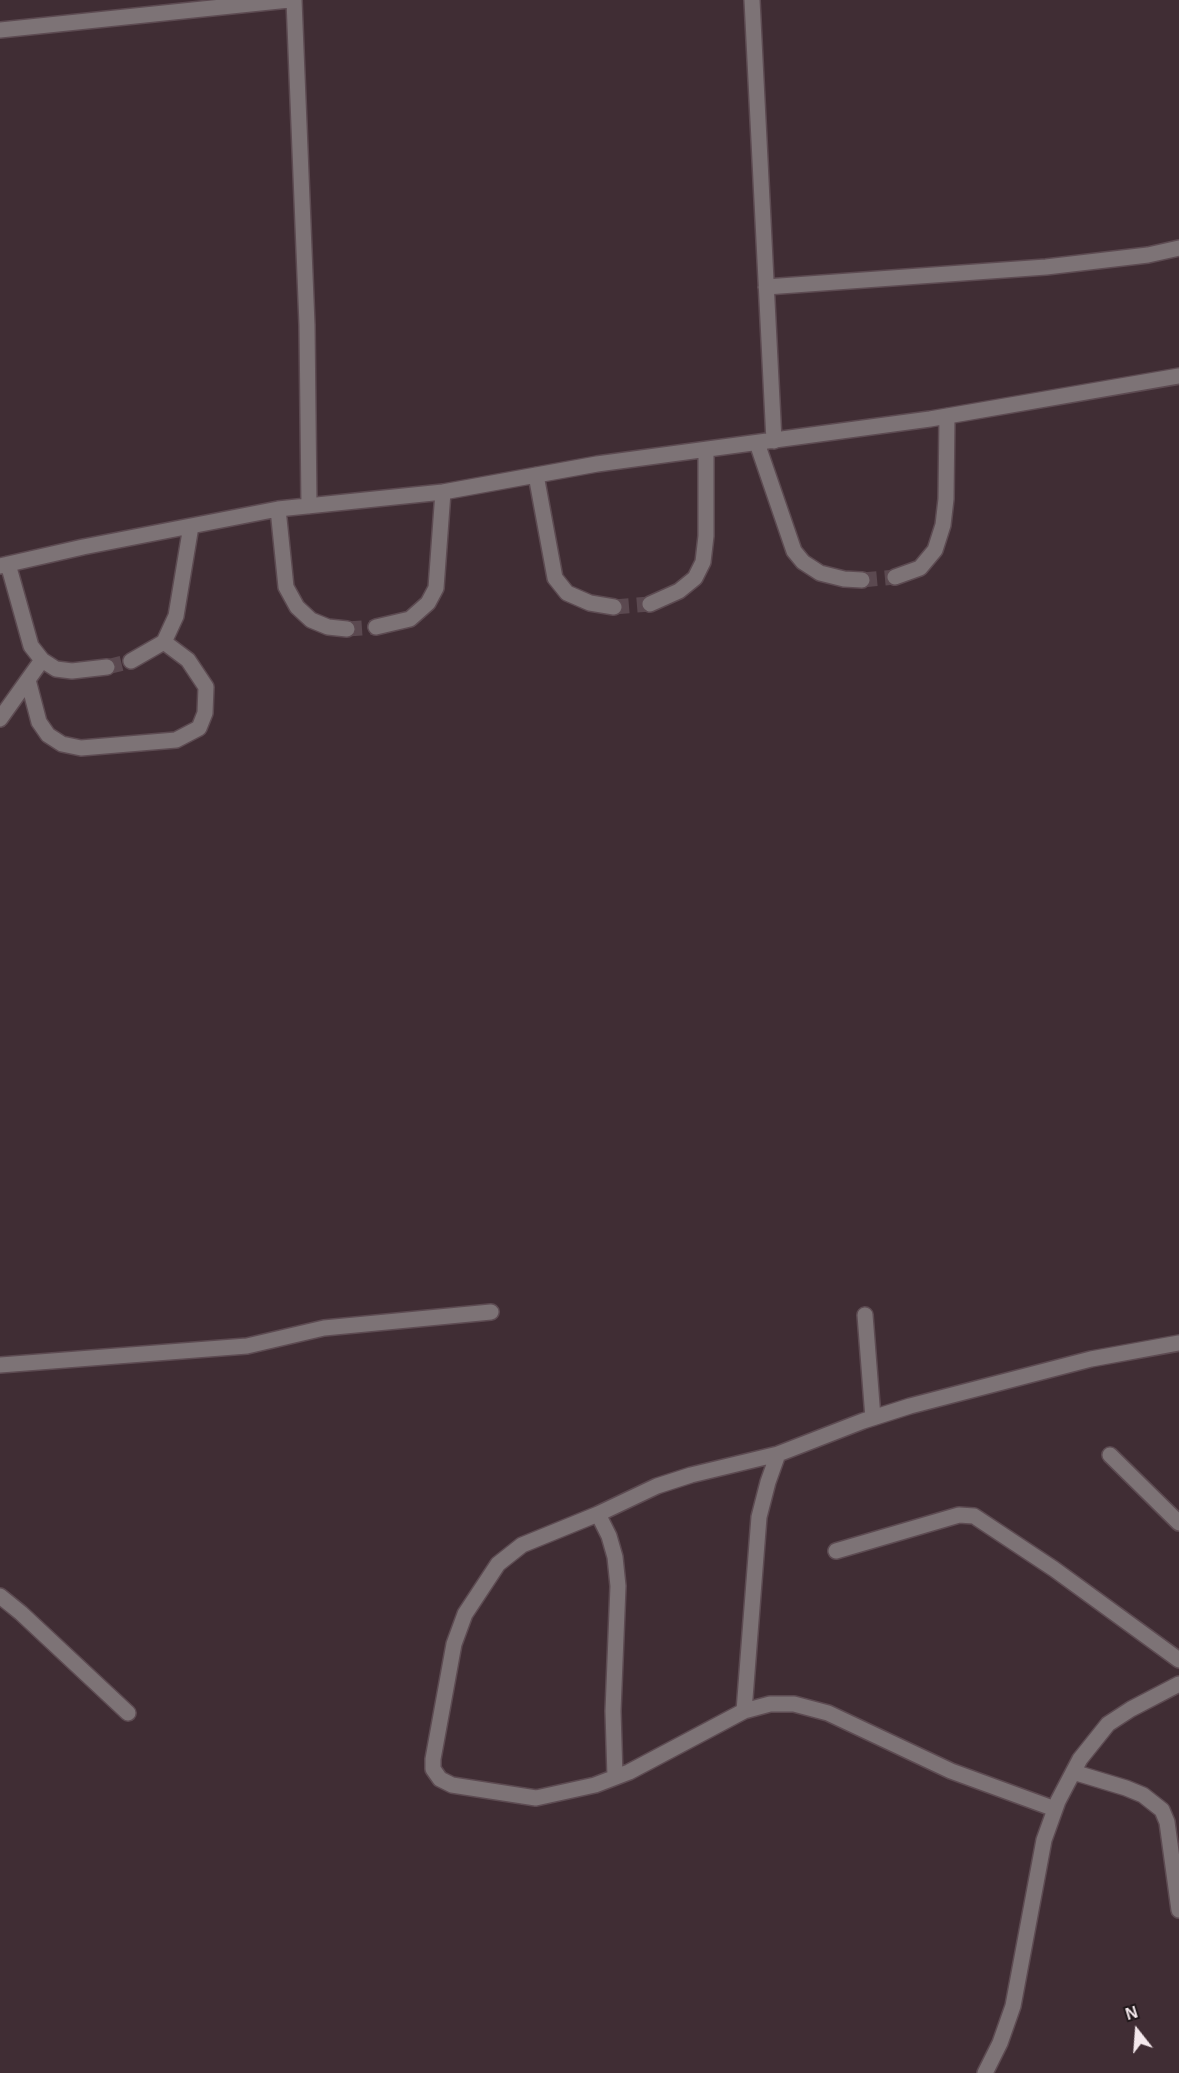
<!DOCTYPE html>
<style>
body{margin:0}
#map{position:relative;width:1179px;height:2073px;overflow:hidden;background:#402d34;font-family:Helvetica,sans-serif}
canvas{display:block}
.north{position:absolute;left:1107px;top:2001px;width:60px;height:60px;-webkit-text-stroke:4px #21181b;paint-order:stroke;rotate:343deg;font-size:16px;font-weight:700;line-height:24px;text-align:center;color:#f5e9ed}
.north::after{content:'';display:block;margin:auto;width:21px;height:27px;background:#f5e9ed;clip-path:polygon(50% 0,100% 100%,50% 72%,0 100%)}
</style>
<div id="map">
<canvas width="1179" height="2073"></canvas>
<div class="north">N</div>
</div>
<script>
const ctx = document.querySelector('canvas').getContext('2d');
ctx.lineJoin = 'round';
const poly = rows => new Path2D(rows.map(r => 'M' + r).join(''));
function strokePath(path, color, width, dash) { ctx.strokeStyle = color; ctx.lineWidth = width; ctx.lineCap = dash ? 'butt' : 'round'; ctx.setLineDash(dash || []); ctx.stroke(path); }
strokePath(poly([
 [862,580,895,577],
 [614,607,650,604],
 [347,629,376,627],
 [107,667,131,661]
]), '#5b4950', 15, [15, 8]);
const minor = poly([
 [294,0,307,325,309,506],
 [752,0,774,441],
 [0,30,289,0],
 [766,287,1046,267,1148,255,1179,248],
 [757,443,794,551,803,562,820,573,844,579,862,580],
 [536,475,555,578,567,593,590,603,614,607],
 [278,509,286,587,297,607,311,620,328,627,347,629],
 [8,564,31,646,42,660,56,669,72,671,107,667],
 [0,566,83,547,278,509,443,492,597,464,930,419,1179,376],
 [895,577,920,568,935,550,943,525,946,499,947,416],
 [650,604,679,591,695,578,703,562,706,536,706,450],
 [376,627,410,619,428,603,436,588,443,492],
 [131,661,164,642,176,616,191,526],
 [28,680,39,722,48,735,62,744,81,748,176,740,199,728,205,713,206,687,188,660,164,642],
 [0,719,42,660],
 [865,1315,873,1418],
 [0,1365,247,1346,324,1328,491,1312],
 [1110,1455,1179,1523],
 [598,1514,609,1536,615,1557,618,1586,613,1711,615,1777],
 [836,1551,959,1515,974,1516,1054,1569,1179,1660],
 [0,1596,21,1613,128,1713],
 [744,1711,759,1517,768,1482,778,1454],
 [1073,1772,1126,1788,1143,1795,1162,1810,1167,1822,1179,1910],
 [1055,1809,951,1771,828,1713,794,1704,770,1704,744,1711,629,1772,595,1785,536,1798,452,1785,440,1779,433,1769,433,1759,454,1644,465,1614,498,1564,522,1545,598,1514,657,1486,691,1475,778,1454,863,1421,910,1406,1091,1359,1179,1343],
 [985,2073,1000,2043,1013,2006,1044,1840,1058,1801,1080,1759,1108,1724,1131,1709,1179,1684]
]);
strokePath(minor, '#5d4b52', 18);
strokePath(minor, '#7d7376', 15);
</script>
